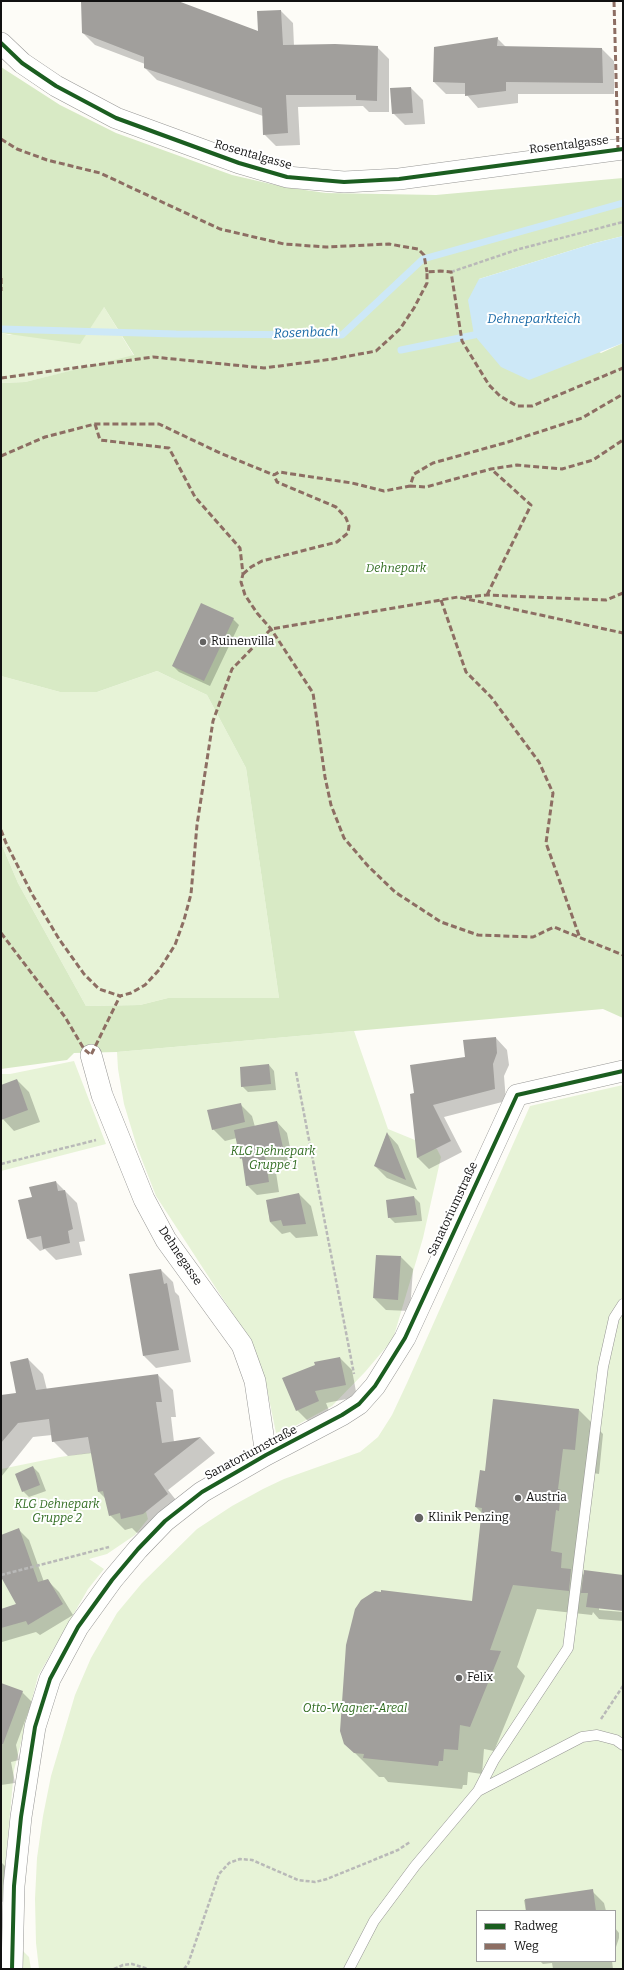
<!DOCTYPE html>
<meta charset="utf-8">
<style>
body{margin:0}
#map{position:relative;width:624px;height:1970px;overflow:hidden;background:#fdfcf7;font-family:Bitter,serif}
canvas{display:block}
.frame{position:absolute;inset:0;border:2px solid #111;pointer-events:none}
.legend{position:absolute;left:476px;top:1910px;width:140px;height:52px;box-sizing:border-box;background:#fff;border:1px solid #a0a0a0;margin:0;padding:5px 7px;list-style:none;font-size:12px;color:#111}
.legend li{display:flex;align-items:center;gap:8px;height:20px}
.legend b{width:20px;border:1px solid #a0a0a0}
</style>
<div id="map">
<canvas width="624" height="1970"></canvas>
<div class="frame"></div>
<ul class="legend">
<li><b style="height:5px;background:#1b5e20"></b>Radweg</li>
<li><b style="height:5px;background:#8d6e63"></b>Weg</li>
</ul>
</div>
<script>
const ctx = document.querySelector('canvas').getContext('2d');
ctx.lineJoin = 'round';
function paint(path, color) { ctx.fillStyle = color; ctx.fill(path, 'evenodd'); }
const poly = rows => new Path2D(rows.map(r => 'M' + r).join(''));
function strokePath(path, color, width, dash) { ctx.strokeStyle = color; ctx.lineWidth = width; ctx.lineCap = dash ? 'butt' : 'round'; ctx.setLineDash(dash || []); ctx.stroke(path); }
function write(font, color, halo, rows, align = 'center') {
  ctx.font = font + ' Bitter,serif'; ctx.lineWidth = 4; ctx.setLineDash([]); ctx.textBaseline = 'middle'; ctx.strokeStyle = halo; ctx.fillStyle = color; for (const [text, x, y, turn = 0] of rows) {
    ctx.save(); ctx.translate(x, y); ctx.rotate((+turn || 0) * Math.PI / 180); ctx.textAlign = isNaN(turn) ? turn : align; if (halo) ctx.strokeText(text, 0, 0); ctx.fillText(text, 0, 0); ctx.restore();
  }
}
paint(poly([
 [104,307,134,356,25,382,1,383,1,333,10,335],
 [157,671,207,695,246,768,279,998,168,998,140,1005,86,1006,18,883,1,843,1,676,60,692,97,692],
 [354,1031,388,1129,437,1149,441,1157,423,1238,393,1339,365,1372,332,1406,295,1426,276,1433,267,1389,253,1345,156,1196,137,1147,124,1104,118,1069,117,1052],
 [74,1061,106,1144,1,1171,1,1074,10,1074],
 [623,1085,623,1969,39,1969,36,1943,35,1899,37,1858,43,1816,51,1776,75,1695,91,1658,117,1613,142,1583,197,1529,232,1506,263,1489,284,1479,360,1452,378,1437,392,1415,407,1383,530,1106],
 [477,1911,615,1911,615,1961,477,1961],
 [117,1449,134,1467,148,1519,135,1535,107,1554,89,1559,104,1569,88,1589,38,1676,14,1770,1,1912,1,1469,60,1457],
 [23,1951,29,1957,31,1969,22,1969]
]), '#e7f3d7');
paint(poly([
 [1,67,60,105,116,133,232,175,284,187,326,193,436,195,623,178,623,236,595,243,479,279,601,353,623,343,623,1018,603,1009,117,1052,74,1053,67,1060,1,1069,1,843,18,883,86,1006,140,1005,168,998,279,998,246,768,207,695,157,671,97,692,60,692,1,676,1,383,25,382,134,355,104,307,80,344,1,333]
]), '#d8eac5');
paint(poly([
 [623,236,623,343,529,380,501,367,474,335,468,300,479,279,595,243]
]), '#cde8f7');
paint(poly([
 [82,1,173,1,259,32,281,11,293,23,294,46,377,47,389,59,389,112,369,112,363,106,298,107,300,145,276,146,264,134,263,116,157,80,145,68,145,64,95,45,83,33],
 [497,38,506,47,602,49,614,61,614,94,518,94,518,103,478,108,466,94,446,94,434,82],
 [411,88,423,100,425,124,405,125,393,113],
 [233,619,239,625,210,686,179,672,173,666],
 [496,1038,507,1050,509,1065,504,1076,506,1101,444,1117,462,1152,429,1169,418,1158,411,1095,416,1094],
 [269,1065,274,1071,276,1090,248,1092,242,1086],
 [17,1080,29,1092,40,1122,14,1131,1,1117,1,1086],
 [240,1104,252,1116,255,1127,277,1122,287,1133,293,1162,275,1166,279,1192,257,1195,247,1185,243,1160,241,1158,237,1138,225,1141,213,1129],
 [387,1133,398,1145,417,1190,387,1178,375,1166],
 [56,1182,77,1203,85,1241,79,1242,82,1255,56,1260,45,1249,40,1251,28,1239,33,1198],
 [299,1194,311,1206,318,1236,296,1238,290,1232,282,1234,270,1222,267,1201],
 [414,1197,420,1203,422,1221,395,1223,389,1217],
 [401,1257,413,1269,410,1311,386,1310,374,1298],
 [161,1270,173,1282,175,1292,179,1296,191,1362,156,1368,144,1356],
 [340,1358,352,1370,357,1397,326,1403,330,1413,309,1422,297,1410],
 [28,1359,43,1374,47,1390,158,1375,173,1390,176,1417,171,1417,174,1442,201,1438,215,1453,168,1490,183,1509,158,1529,137,1533,132,1528,125,1530,110,1515,106,1499,99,1492,92,1453,68,1456,53,1441,52,1435,33,1437,1,1477,1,1396,18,1394],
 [579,1410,603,1434,599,1474,587,1472,576,1568,585,1576,623,1576,623,1610,599,1607,599,1610,623,1612,623,1621,599,1619,593,1612,592,1615,537,1609,517,1667,525,1676,494,1751,484,1749,482,1774,468,1772,467,1785,463,1785,462,1789,388,1782,384,1777,379,1777,345,1743,473,1602,482,1513,476,1507,486,1472],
 [33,1467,39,1473,46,1491,29,1497,23,1491],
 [18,1529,29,1540,44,1582,48,1581,59,1592,73,1615,40,1635,36,1632,2,1642,1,1610,18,1605,1,1568,1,1536],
 [1,1684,22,1692,32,1702,16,1745,19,1760,11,1762,15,1783,1,1785],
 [1,1862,5,1866,9,1901,1,1902],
 [592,1891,604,1903,606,1911,526,1911,524,1900],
 [615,1928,619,1933,619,1938,615,1950],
 [540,1961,612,1961,613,1969,553,1969,552,1963,543,1964]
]), '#0003');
strokePath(poly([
 [1,329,176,334,342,335,423,259,623,203],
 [401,350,474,335]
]), '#cde8f7', 7);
paint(poly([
 [81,1,178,1,258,31,257,11,281,10,283,45,335,44,378,46,377,101,356,100,356,95,286,95,288,133,263,135,262,108,144,68,144,57,82,33],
 [498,37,497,46,602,48,603,83,506,82,506,91,465,96,465,83,433,82,434,47],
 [411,87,413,113,392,114,390,88],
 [201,603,234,618,204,681,172,666],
 [496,1037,497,1053,493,1064,495,1089,433,1105,451,1141,417,1158,410,1094,414,1093,410,1065,465,1057,463,1040],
 [269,1064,271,1084,241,1087,240,1067],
 [17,1079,28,1110,1,1120,1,1085],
 [241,1103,245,1122,212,1130,207,1110],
 [277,1121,284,1152,265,1156,269,1182,246,1186,242,1158,240,1159,234,1130],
 [387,1132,406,1180,374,1166],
 [56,1181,58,1191,65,1190,73,1229,68,1231,70,1243,43,1249,41,1236,27,1239,18,1200,32,1197,29,1187],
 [299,1193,306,1224,283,1226,281,1220,270,1222,266,1200],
 [414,1196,417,1215,388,1218,386,1200],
 [376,1255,401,1256,398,1300,373,1298],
 [161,1269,164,1284,167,1283,179,1350,143,1356,129,1274],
 [340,1357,346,1385,315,1391,319,1401,296,1411,282,1378,315,1365,314,1362],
 [28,1358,36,1390,158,1374,162,1402,156,1402,162,1443,201,1437,154,1474,168,1494,143,1514,121,1519,120,1513,109,1516,103,1491,98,1492,88,1437,52,1442,49,1419,18,1423,1,1443,1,1395,16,1393,10,1362],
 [493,1399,579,1409,575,1450,563,1449,558,1489,561,1490,559,1511,556,1510,551,1551,562,1553,561,1568,571,1569,569,1591,513,1585,490,1650,501,1651,470,1727,460,1725,458,1750,444,1749,443,1761,439,1761,438,1766,363,1758,364,1754,354,1753,344,1744,340,1731,346,1645,355,1609,361,1600,375,1591,381,1592,381,1590,472,1601,482,1508,475,1507,480,1470,485,1471],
 [33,1466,40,1485,22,1492,15,1474],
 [19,1528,38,1582,48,1579,63,1604,28,1625,26,1621,1,1628,1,1609,16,1604,1,1577,1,1535],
 [584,1570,623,1575,623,1611,586,1607,588,1593,581,1593],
 [1,1683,23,1691,3,1744,1,1744],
 [593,1889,596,1911,526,1911,525,1899]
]), '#a19f9c');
const service = poly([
 [478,1791,582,1737,597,1735,616,1740,623,1745],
 [349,1969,374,1921,415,1866,478,1791,494,1760,568,1648,603,1367,614,1318,623,1304]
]);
const minor = poly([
 [1,43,22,63,56,86,116,118,239,163,287,177,344,182,399,179,623,149],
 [91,1055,102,1095,144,1199,166,1240,242,1345,255,1381,266,1455],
 [12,1969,14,1886,21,1817,35,1727,50,1679,78,1627,112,1580,138,1549,165,1521,202,1492,266,1455,342,1415,359,1404,375,1386,405,1338,517,1095,623,1071]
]);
strokePath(service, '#979795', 11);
strokePath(minor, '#979795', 22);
strokePath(poly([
 [451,272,519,249,623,222],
 [296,1072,354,1374],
 [1,1164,96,1140],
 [1,1575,109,1547],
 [601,1719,623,1686],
 [114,1969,123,1965,132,1964,148,1969],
 [184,1969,188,1964,219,1874,229,1863,240,1859,252,1860,298,1880,315,1882,327,1879,398,1850,410,1842]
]), '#b9b9b8', 2.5, [4, 2]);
strokePath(service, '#fffffe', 10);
strokePath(minor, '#fffffe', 21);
strokePath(poly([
 [614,1,618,149],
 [1,139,17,149,47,160,100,173,220,229,284,244,326,247,389,244,418,249,424,255,427,272],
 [1,278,1,291],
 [1,378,153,357,264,368,333,359,376,351,400,329,414,308,427,283,427,272,440,271,451,272,462,341,489,385,500,396,517,406,532,406,623,368],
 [95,424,100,440,169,448,195,497,240,548,243,574,241,582,245,595,257,613,271,629,313,693,325,777,331,805,344,838,368,866,395,892,441,922,478,935,533,937,554,927,623,955],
 [1,456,45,437,95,424,159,424,220,453,274,475],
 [410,486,426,487,491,469,517,465,562,469,593,460,623,440],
 [243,574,251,567,262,561,337,542,348,533,349,526,346,518,336,507,277,482,274,475,279,472,352,483,384,491,410,486,414,474,433,463,508,442,582,418,623,394],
 [487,595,531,505,491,469],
 [466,597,487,595,606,600,623,593],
 [441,600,466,672,491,697,539,762,553,793,546,843,580,938],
 [1,830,6,843,32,894,59,939,84,974,99,989,120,996,131,993,145,985,159,970,175,945,184,920,191,894,197,825,213,721,232,669,271,629,458,597,623,633],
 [1,933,65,1017,84,1049,91,1055,120,996]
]), '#8d6e63', 3, [6, 3]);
strokePath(poly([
 [1,43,22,63,56,86,116,118,239,163,287,177,344,182,399,179,623,149],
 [12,1969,14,1886,21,1817,35,1727,50,1679,78,1627,112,1580,138,1549,165,1521,202,1492,266,1455,342,1415,359,1404,375,1386,405,1338,517,1095,623,1071]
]), '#1b5e20', 4);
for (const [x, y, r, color] of [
 [203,642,4,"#646362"],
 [518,1498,4,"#646362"],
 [419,1518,5,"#646362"],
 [459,1678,4,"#646362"]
]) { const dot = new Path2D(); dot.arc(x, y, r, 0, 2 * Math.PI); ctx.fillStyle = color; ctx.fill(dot); strokePath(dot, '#fff', 1.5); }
write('12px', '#111', '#fff', [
 ["Rosentalgasse",569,145,-7],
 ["Rosentalgasse",253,155,16],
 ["Sanatoriumstraße",453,1209,-65],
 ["Dehnegasse",180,1256,56],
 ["Sanatoriumstraße",251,1453,-28]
]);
write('italic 12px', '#2f6b1f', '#fff', [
 ["Dehnepark",396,569],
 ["KLG Dehnepark",273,1152],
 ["Gruppe 1",273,1166],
 ["KLG Dehnepark",57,1505],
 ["Gruppe 2",57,1519],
 ["Otto-Wagner-Areal",355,1709]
]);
write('12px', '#111', '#fff', [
 ["Ruinenvilla",211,642],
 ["Austria",526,1498],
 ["Klinik Penzing",428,1518],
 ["Felix",467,1678]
], 'left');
write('italic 13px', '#1768a6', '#fff', [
 ["Dehneparkteich",534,319],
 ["Rosenbach",306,333,-2]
]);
</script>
